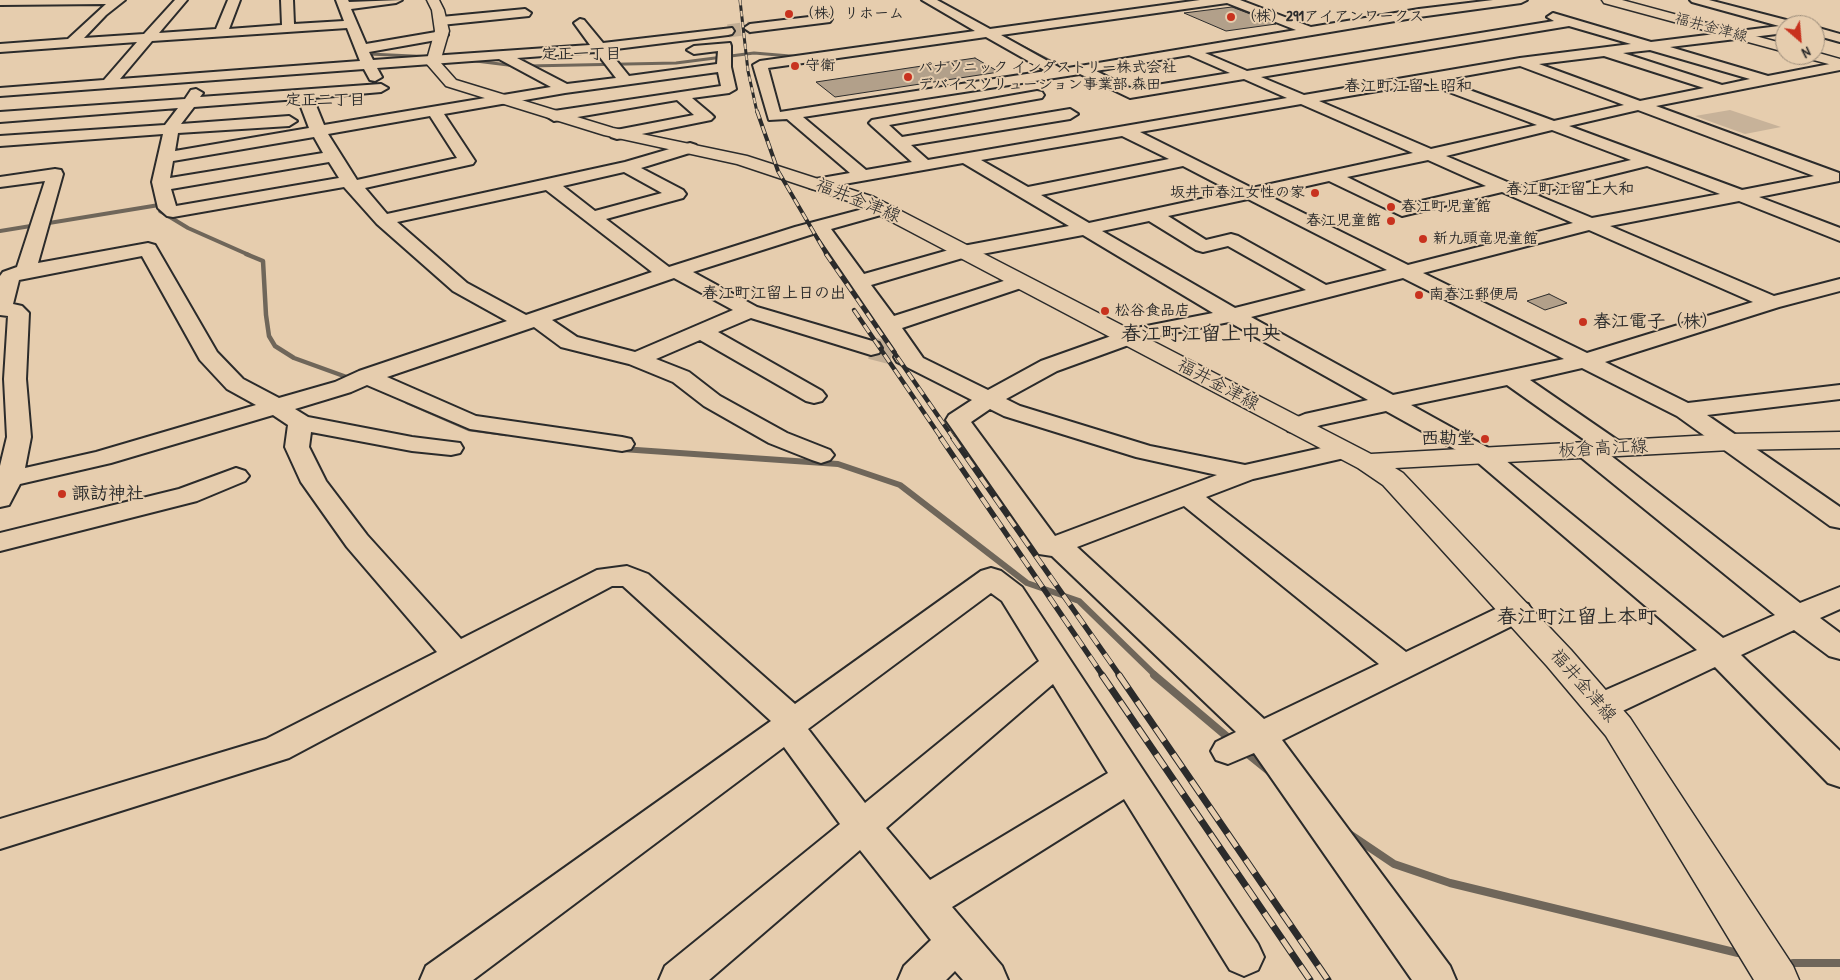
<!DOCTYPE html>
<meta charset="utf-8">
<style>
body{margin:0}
#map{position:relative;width:1840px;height:980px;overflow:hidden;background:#e6cdae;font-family:"Patrick Hand",sans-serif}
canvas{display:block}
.north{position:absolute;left:1775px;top:15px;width:50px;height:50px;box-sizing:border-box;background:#e6cdae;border:1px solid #9b8c7a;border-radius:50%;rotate:153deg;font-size:14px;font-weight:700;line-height:20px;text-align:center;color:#2b2b2b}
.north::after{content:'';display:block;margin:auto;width:18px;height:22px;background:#c8321e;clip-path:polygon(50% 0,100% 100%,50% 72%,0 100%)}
</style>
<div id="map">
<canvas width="1840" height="980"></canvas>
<div class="north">N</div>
</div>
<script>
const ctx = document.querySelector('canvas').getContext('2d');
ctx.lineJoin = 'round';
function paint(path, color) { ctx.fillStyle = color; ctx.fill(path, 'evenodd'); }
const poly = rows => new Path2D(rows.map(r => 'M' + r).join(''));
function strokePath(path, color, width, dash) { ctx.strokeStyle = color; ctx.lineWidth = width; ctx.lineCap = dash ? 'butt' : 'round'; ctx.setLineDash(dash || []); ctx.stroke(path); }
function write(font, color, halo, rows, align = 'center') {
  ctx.font = font + ' "Patrick Hand","Klee One",sans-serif'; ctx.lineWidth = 4; ctx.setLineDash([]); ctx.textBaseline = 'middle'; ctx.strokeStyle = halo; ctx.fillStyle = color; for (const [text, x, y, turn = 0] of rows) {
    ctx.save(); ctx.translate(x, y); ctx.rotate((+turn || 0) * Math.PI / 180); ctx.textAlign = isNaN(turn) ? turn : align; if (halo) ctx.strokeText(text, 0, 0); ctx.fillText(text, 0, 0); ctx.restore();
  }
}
paint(poly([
 [1730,110,1781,127,1745,134,1695,116]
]), '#c7b299');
strokePath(poly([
 [1004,37,1066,69,1072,68],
 [367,48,369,54,434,57],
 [468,60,516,66],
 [528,66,676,63,754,53,802,57]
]), '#6f665a', 3);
strokePath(poly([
 [0,231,159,205,160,211,188,228,249,255]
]), '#6f665a', 4);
strokePath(poly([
 [246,254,263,261,266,315,269,336,275,346,294,358,352,379],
 [407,402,469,429,506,434]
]), '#6f665a', 4.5);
strokePath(poly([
 [622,449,838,464,900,485,1027,583,1079,601,1156,676]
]), '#6f665a', 6);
strokePath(poly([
 [1154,675,1231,740],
 [1244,751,1270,772],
 [1348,833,1394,864,1450,883,1738,953],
 [1793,963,1840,963]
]), '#6f665a', 8);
const building = poly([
 [1232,7,1276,24,1226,31,1184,13,1232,7],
 [975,58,999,72,835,97,816,82,975,58],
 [1549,294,1567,303,1545,310,1527,301,1549,294]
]);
paint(building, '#b2a08a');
strokePath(building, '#2b2b2b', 1);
strokePath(poly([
 [728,31,750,28]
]), '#c1ad94', 13, [13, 7]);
strokePath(poly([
 [871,348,905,357]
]), '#c1ad94', 22, [22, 11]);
const minor = poly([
 [0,0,125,0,106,15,84,38,144,34,175,0,187,0,159,33,216,29,228,0,240,0,229,29,282,25,281,0,293,0,294,24,344,21,336,0,348,0,349,2,402,0,396,3,351,9,366,44,442,31,448,35,442,39,369,52,373,60,590,45,574,23,580,19,584,20,603,43,732,28,734,31,732,34,728,35,608,50,629,76,717,64,718,51,694,54,687,50,694,46,730,43,731,46,731,67,736,89,729,93,692,98,711,114,714,117,711,120,617,139,611,137,609,134,611,131,694,115,677,100,554,121,546,116,554,111,721,86,718,72,565,93,444,114,475,161,473,164,365,188,387,214,625,162,690,143,696,145,698,148,696,151,641,168,683,190,686,194,683,198,606,219,669,267,795,227,882,204,888,205,891,209,888,213,831,229,864,274,963,246,1069,226,963,163,816,189,810,188,807,184,810,180,850,173,787,119,769,120,753,65,760,61,975,31,922,0,937,0,990,29,1200,0,1240,0,1311,27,1419,9,1493,0,1527,0,1521,3,1419,17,1205,53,1247,71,1554,21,1547,17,1553,13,1651,42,1779,26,1692,2,1690,0,1709,0,1790,21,1791,25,1785,25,1785,33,1670,47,1768,76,1840,62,1840,70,1656,106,1839,173,1839,181,1759,197,1840,228,1840,241,1739,201,1610,226,1774,296,1840,279,1840,291,1779,307,1605,362,1688,403,1840,385,1840,399,1707,415,1840,507,1840,528,1830,526,1677,416,1582,368,1530,380,1623,444,1627,449,1623,454,1610,455,1800,603,1840,587,1840,609,1820,618,1840,633,1840,659,1829,656,1794,630,1741,655,1840,751,1840,787,1828,783,1715,667,1614,715,1602,718,1590,715,1586,706,1590,697,1697,650,1476,461,1386,411,1321,425,1297,433,1288,431,1285,426,1288,421,1305,414,1368,400,1229,322,1145,339,1057,371,1006,399,1020,406,1150,446,1245,465,1344,443,1353,446,1357,451,1353,456,1253,479,1206,497,1406,652,1506,604,1517,601,1528,604,1532,611,1528,618,1282,740,1450,966,1456,980,1412,980,1254,753,1228,764,1216,760,1211,751,1216,742,1236,732,1052,556,1039,554,946,420,949,415,972,400,897,362,894,357,897,352,816,233,693,272,757,307,879,343,882,348,879,353,871,355,751,318,718,332,822,391,826,396,822,401,814,403,806,401,700,340,656,359,689,372,720,396,787,433,830,450,834,455,830,460,821,463,812,460,769,443,704,406,673,382,629,364,561,347,534,327,387,377,476,416,622,437,631,439,634,444,631,449,622,451,470,429,367,385,351,392,295,409,308,417,412,437,460,443,463,448,460,453,451,455,412,451,311,432,309,447,326,481,367,535,461,639,597,570,627,566,648,574,795,704,981,571,991,568,1001,571,1022,587,1258,944,1264,957,1258,970,1244,976,1230,970,1124,799,952,907,1002,966,1008,980,963,980,955,971,946,980,898,980,904,966,931,940,860,850,709,980,659,980,665,966,840,824,784,747,473,980,420,980,426,966,771,721,623,586,612,586,289,758,0,849,0,819,266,739,437,652,347,547,301,482,285,447,288,425,273,415,111,463,20,484,9,505,0,507,0,466,7,437,4,379,8,316,0,315,0,276,3,272,17,267,45,181,0,187,0,177,55,169,61,170,63,174,38,263,148,243,155,245,217,352,243,379,279,398,335,382,359,371,507,321,453,291,377,224,344,187,173,217,167,216,158,208,152,182,163,134,0,146,0,136,165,125,178,108,0,122,0,112,185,99,191,90,196,89,203,93,200,97,381,84,388,88,381,92,313,98,324,125,551,87,499,59,377,68,382,77,375,81,370,80,364,69,0,96,0,88,104,80,137,42,0,52,0,44,68,39,106,4,0,5,0,0],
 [1227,3,1296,30,1062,69,1001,35,1227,3],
 [1569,26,1631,44,1520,58,1304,95,1261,77,1569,26],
 [347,28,360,61,120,79,152,41,347,28],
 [986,37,1046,71,780,112,768,68,986,37],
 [1650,50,1750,79,1722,85,1623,53,1650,50],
 [596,52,616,78,567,84,517,58,596,52],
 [1189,55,1230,73,1132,89,1096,71,1189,55],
 [1604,56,1704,88,1640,101,1539,64,1604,56],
 [1520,66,1624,105,1554,121,1442,80,1520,66],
 [1080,74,1130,98,1244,79,1287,98,928,160,911,145,1070,119,1078,114,1070,109,902,137,889,125,1042,98,1044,95,1042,92,1037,91,872,120,869,123,872,126,912,162,866,170,803,117,1080,74],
 [1425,83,1537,125,1431,149,1319,101,1425,83],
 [298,99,309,128,175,151,178,133,289,126,297,121,289,116,181,124,194,107,298,99],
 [1301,104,1413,153,1252,188,1140,132,1301,104],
 [1638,110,1814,176,1742,190,1569,126,1638,110],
 [430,116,457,158,357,180,328,134,430,116],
 [1552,130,1631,160,1519,187,1446,156,1552,130],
 [1122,136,1169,159,1028,187,981,160,1122,136],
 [314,137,323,153,170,178,173,161,314,137],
 [1428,160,1486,186,1404,205,1347,177,1428,160],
 [329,162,339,178,176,206,171,189,329,162],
 [1183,166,1233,192,1089,223,1041,195,1183,166],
 [1647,166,1720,194,1592,218,1534,194,1647,166],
 [624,172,662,193,595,211,563,186,624,172],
 [1329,181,1402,216,1502,192,1573,223,1408,265,1267,195,1329,181],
 [546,190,652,272,526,315,467,283,397,222,546,190],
 [1248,199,1387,270,1326,285,1238,236,1231,234,1206,240,1168,216,1248,199],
 [1149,221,1196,250,1203,252,1228,246,1306,290,1235,308,1102,231,1149,221],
 [1589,230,1753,302,1587,353,1423,273,1589,230],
 [1083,235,1213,313,1131,329,1041,361,988,390,923,358,902,328,1027,286,1030,282,1027,278,1020,276,1013,278,894,316,871,285,966,257,1083,235],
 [142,256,200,360,227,389,256,405,96,452,25,468,31,437,26,379,29,313,22,306,13,304,19,280,142,256],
 [674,278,733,310,635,352,577,337,552,320,674,278],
 [1403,278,1564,359,1393,395,1251,317,1403,278],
 [1507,385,1589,443,1578,445,1574,450,1578,455,1775,615,1723,638,1494,451,1411,405,1507,385],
 [990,409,1004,416,1136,457,1217,475,1055,536,971,422,990,409],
 [1184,506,1379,664,1264,719,1077,547,1184,506],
 [991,593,1002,601,1039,661,865,803,808,729,991,593],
 [1053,684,1108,773,930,880,886,828,1053,684],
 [525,9,531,13,529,16,441,25,435,21,441,17,525,9],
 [826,15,830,16,832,19,830,22,750,32,744,28,750,24,826,15],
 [1815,27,1840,34,1840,42,1815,35,1815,27],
 [236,468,245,471,249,476,245,481,197,501,0,551,0,533,179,489,236,468]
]);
const major = poly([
 [427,0,439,0,444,10,449,31,440,62,456,80,613,128,747,156,874,197,1371,454,1730,434,1840,432,1840,448,1730,450,1395,468,1403,473,1571,650,1630,718,1793,966,1799,980,1754,980,1606,736,1547,666,1383,485,1358,468,860,205,737,164,604,135,446,86,426,63,435,31,432,10,427,0],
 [1602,0,1622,0,1785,44,1785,52,1604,3,1602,0],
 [1815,52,1840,59,1840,67,1806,58,1804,55,1815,55,1815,52]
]);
strokePath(minor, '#2b2b2b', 4);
strokePath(major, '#2b2b2b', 3);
paint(minor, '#e6cdae');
paint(major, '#e6cdae');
const railFar4 = poly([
 [740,0,748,71,757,112]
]);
const railFar3 = poly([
 [757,111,778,171,827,255]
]);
const railFar2 = poly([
 [826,254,954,439],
 [854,310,942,439]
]);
const railFar1 = poly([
 [941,438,1103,676],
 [953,438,1120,676]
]);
const rail = poly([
 [1102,675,1310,980],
 [1119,675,1328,980]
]);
strokePath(railFar4, '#2b2b2b', 3);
strokePath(railFar3, '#2b2b2b', 4);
strokePath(railFar2, '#2b2b2b', 4.5);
strokePath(railFar1, '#2b2b2b', 5.5);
strokePath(rail, '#2b2b2b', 7);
strokePath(railFar4, '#e6cdae', 2, [5.5]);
strokePath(railFar3, '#e6cdae', 2.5, [8]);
strokePath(railFar2, '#e6cdae', 3, [9]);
strokePath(railFar1, '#e6cdae', 4, [12]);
strokePath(rail, '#e6cdae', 5, [16]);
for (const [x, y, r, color] of [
 [789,14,5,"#c8321e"],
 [1231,17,5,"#c8321e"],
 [795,66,5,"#c8321e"],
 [908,77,5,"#c8321e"],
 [1315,193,5,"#c8321e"],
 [1391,207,5,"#c8321e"],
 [1391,221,5,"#c8321e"],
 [1423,239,5,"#c8321e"],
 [1419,295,5,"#c8321e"],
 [1105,311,5,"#c8321e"],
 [1583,322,5,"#c8321e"],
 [1485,439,5,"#c8321e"],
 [62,494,5,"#c8321e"]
]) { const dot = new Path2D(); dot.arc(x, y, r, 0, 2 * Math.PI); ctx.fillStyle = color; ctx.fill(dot); strokePath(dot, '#e6cdae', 2); }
write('bold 15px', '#2b2b2b', '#e6cdae', [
 ["（株）リホーム",799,14],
 ["（株）291アイアンワークス",1241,17],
 ["守衛",805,66],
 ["パナソニック インダストリー株式会社",918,68],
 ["デバイスソリューション事業部 森田",918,85],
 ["坂井市春江女性の家",1305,193,"right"],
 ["春江町児童館",1401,207],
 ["春江児童館",1381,221,"right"],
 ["新九頭竜児童館",1433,239],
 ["南春江郵便局",1429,295],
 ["松谷食品店",1115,311]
], 'left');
write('15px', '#2b2b2b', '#e6cdae', [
 ["福井金津線",1711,28,15]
]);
write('bold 16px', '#2b2b2b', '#e6cdae', [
 ["定正一丁目",581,55],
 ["定正二丁目",325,101]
]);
write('bold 16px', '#2b2b2b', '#e6cdae', [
 ["春江町江留上昭和",1408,87],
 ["春江町江留上大和",1570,190],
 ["春江町江留上日の出",774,294]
]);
write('18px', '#2b2b2b', '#e6cdae', [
 ["福井金津線",858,201,22],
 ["福井金津線",1218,385,28],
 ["板倉高江線",1603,449,-3],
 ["福井金津線",1583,686,49]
]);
write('bold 18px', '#2b2b2b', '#e6cdae', [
 ["春江電子（株）",1593,322],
 ["西勘堂",1475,439,"right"],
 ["諏訪神社",72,494]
], 'left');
write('bold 20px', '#2b2b2b', '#e6cdae', [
 ["春江町江留上中央",1201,335],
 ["春江町江留上本町",1577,618]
]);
</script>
